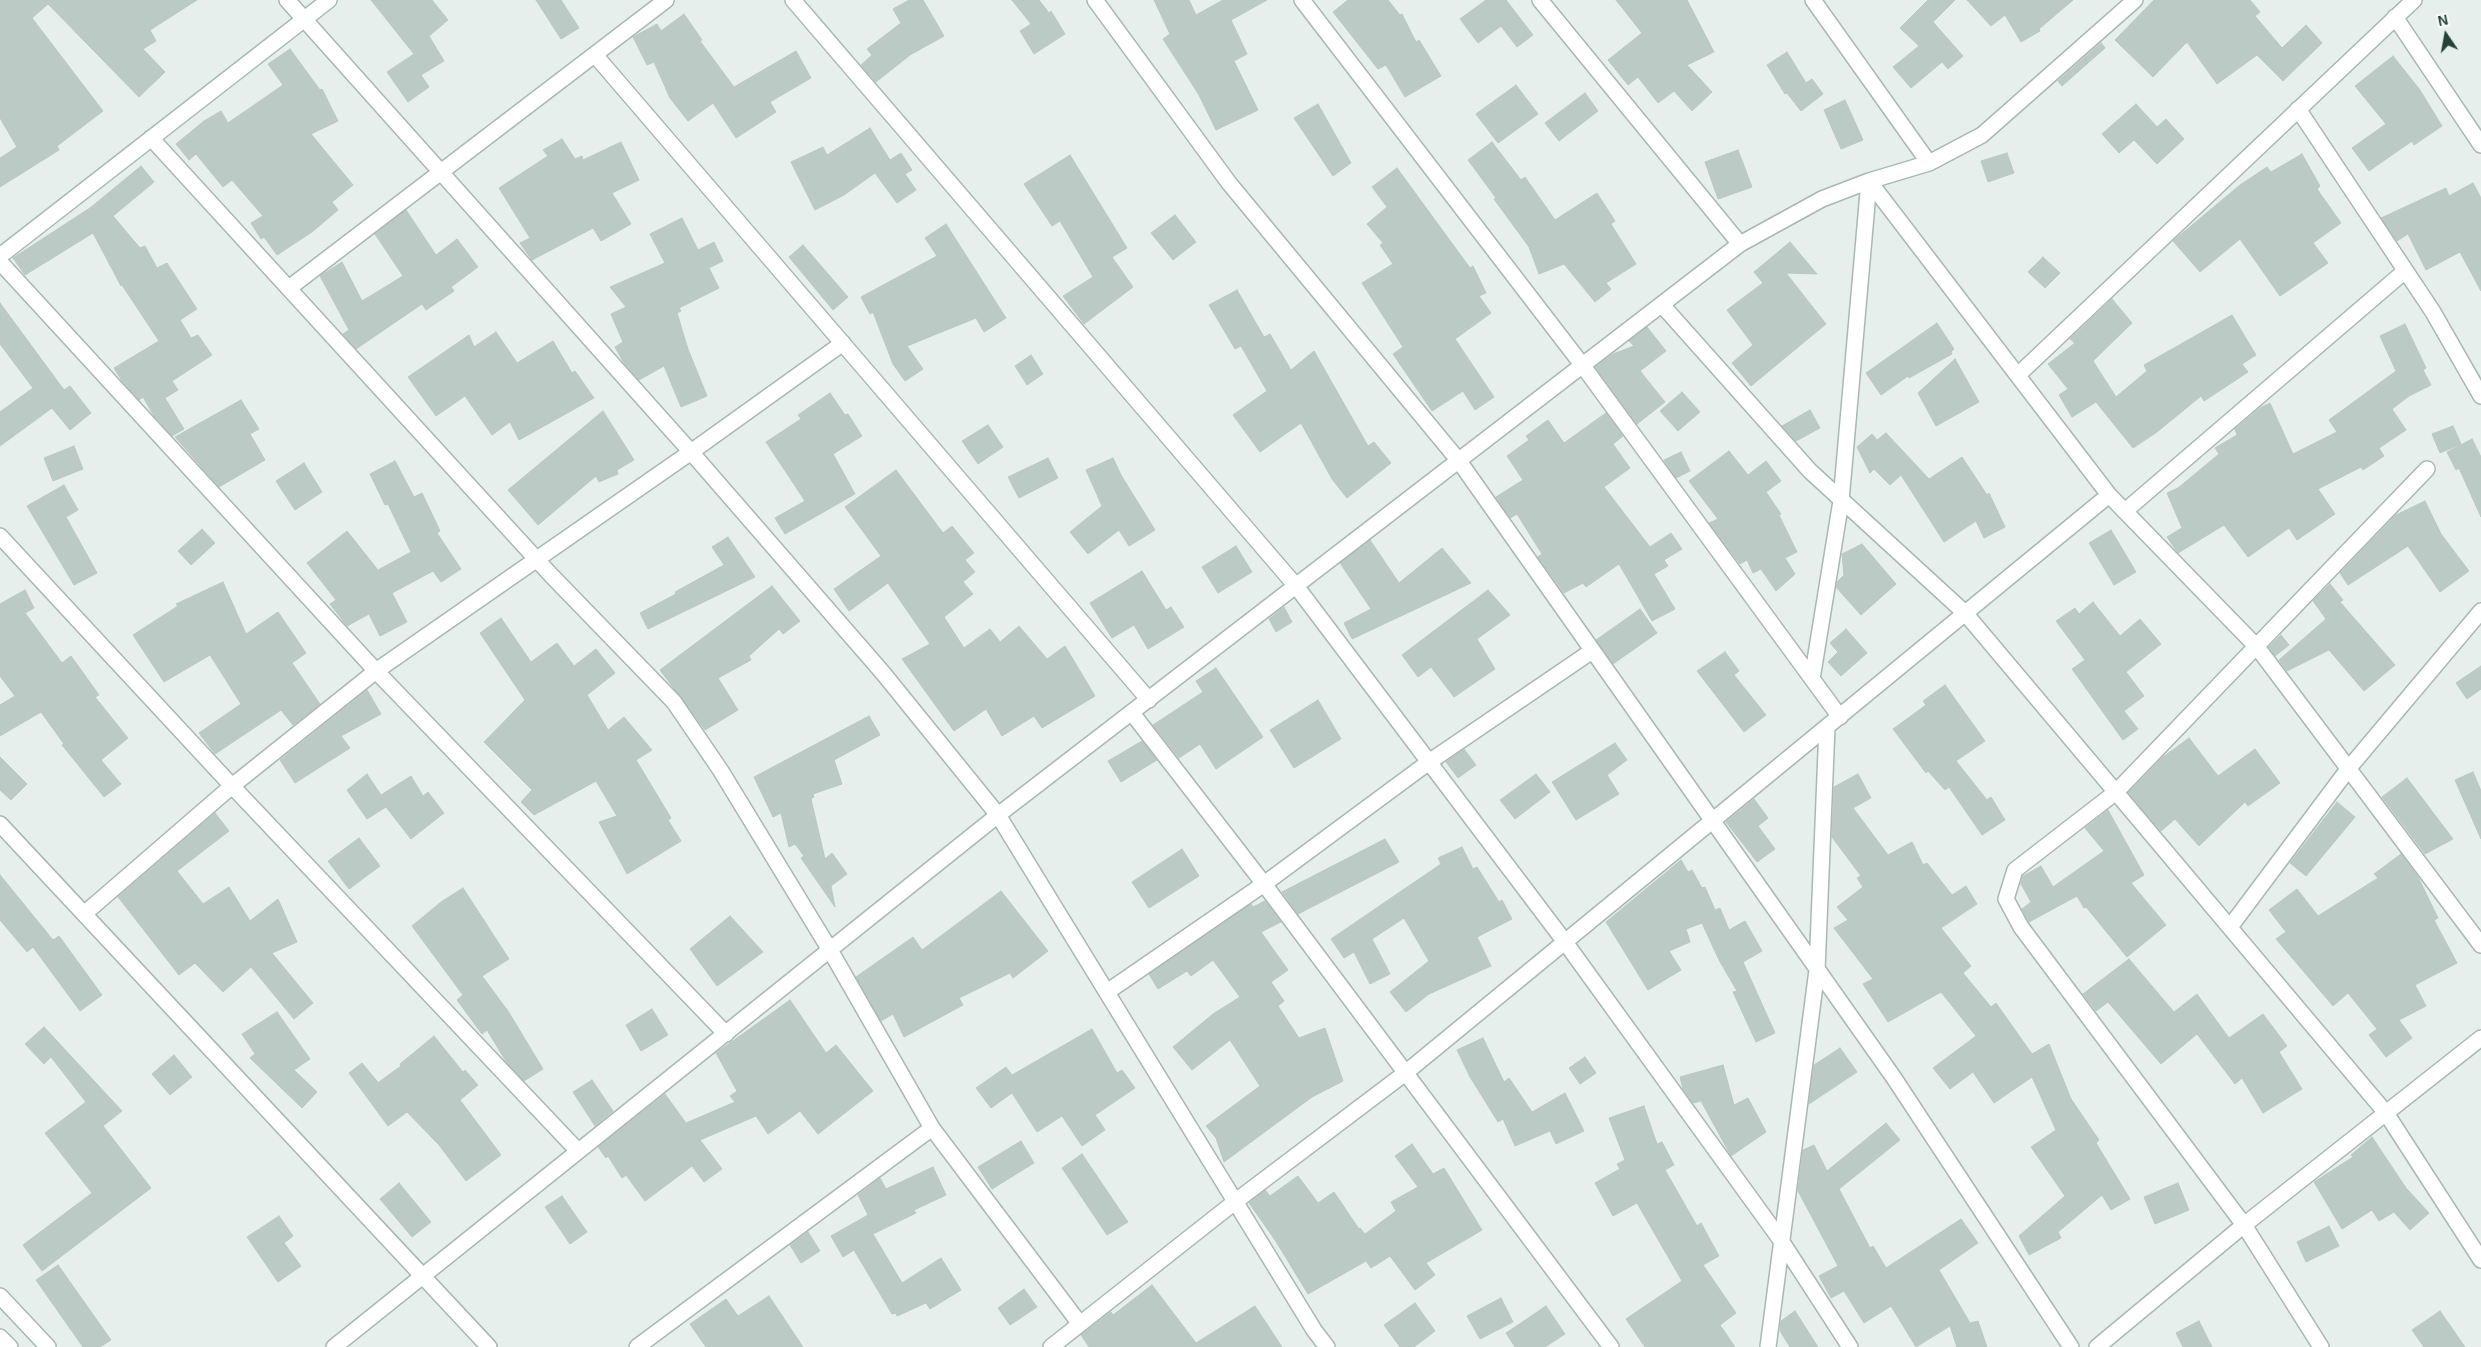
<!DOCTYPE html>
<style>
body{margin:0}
#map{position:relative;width:2481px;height:1347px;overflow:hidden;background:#e6efeb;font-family:Arial,sans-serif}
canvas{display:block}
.north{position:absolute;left:2421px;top:10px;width:50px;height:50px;-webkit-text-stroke:4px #f7fbf9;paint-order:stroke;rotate:348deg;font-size:14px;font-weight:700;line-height:20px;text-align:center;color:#24423a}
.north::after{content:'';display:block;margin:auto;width:18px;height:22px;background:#24423a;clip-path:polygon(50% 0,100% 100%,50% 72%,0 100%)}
</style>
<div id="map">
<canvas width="2481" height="1347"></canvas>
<div class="north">N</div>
</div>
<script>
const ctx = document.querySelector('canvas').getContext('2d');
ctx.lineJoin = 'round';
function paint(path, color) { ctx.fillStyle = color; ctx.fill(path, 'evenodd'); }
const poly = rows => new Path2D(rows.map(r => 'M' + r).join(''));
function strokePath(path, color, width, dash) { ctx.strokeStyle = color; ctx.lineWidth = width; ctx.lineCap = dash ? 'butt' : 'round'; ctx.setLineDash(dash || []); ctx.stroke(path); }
const building = poly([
 [0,0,197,0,150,30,156,41,143,49,165,72,139,97,48,4,32,18,103,111,57,146,59,150,0,187,0,158,17,147,0,118,0,0],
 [371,0,432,0,448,20,429,36,444,61,421,75,429,87,408,102,387,72,414,54,371,0],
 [536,0,561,0,579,28,561,39,536,0],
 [909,0,923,0,944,36,910,55,876,82,861,65,872,55,867,49,901,23,893,9,909,0],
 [1012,0,1039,0,1049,13,1051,11,1065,34,1034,54,1020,31,1031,24,1012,0],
 [1154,0,1189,0,1196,15,1223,0,1267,0,1231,20,1247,54,1234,61,1258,110,1216,130,1199,95,1163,39,1170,34,1154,0],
 [1348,0,1388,0,1400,15,1402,14,1416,42,1419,40,1441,76,1405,97,1386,65,1378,69,1333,12,1348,0],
 [1486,0,1506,0,1533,35,1517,47,1501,26,1478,43,1460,19,1486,0],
 [1616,0,1687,0,1714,52,1687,65,1712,92,1692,111,1674,91,1658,103,1638,77,1628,85,1608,60,1642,33,1616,0],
 [1928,0,1955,0,1933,22,1963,56,1948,69,1942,62,1911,88,1893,67,1919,46,1900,28,1928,0],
 [1967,0,2073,0,2039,29,2040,31,2021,42,2005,15,1991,26,1967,0],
 [2154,0,2250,0,2260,12,2255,16,2282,48,2306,25,2322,43,2283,81,2257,55,2217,84,2187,42,2153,77,2115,40,2154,0],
 [684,14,702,40,700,41,734,87,796,51,811,78,770,102,776,112,736,138,713,103,688,121,670,98,654,62,647,65,633,37,657,24,661,31,684,14],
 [2101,43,2105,48,2062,86,2058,81,2101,43],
 [290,49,320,90,322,89,338,121,311,134,353,185,332,202,338,210,312,232,277,255,264,237,261,239,251,223,263,216,232,180,223,187,196,154,189,160,176,144,204,121,221,111,228,123,283,85,268,64,290,49],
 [1787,52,1806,83,1812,79,1823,94,1801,111,1787,93,1785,94,1767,65,1787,52],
 [2393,56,2420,90,2442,126,2414,145,2412,141,2369,171,2352,148,2386,124,2355,86,2393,56],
 [1516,85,1538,114,1498,143,1476,114,1516,85],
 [1585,93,1598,111,1559,141,1545,123,1585,93],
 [1845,100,1863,140,1841,149,1824,110,1845,100],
 [1318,104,1351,163,1333,176,1294,118,1318,104],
 [2136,104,2157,127,2166,119,2184,139,2157,164,2134,140,2119,153,2102,134,2136,104],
 [870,128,890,160,901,153,912,170,905,174,916,190,897,203,875,173,844,195,815,210,791,162,823,147,827,155,870,128],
 [562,139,575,159,582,156,583,160,621,142,639,180,612,193,631,224,601,241,593,228,532,260,520,243,530,238,499,188,548,156,543,150,562,139],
 [1492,142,1521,180,1525,177,1555,220,1597,193,1615,221,1611,224,1636,264,1606,283,1611,289,1595,302,1564,264,1539,274,1529,247,1494,199,1496,198,1468,160,1492,142],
 [1738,150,1752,187,1718,199,1705,162,1738,150],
 [2007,153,2014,173,1988,182,1981,161,2007,153],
 [2302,154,2320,186,2317,189,2341,223,2313,243,2328,263,2280,296,2240,239,2200,272,2173,241,2240,185,2267,167,2271,172,2302,154],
 [1070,155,1127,248,1112,257,1133,287,1084,324,1063,296,1093,277,1060,221,1052,226,1024,184,1070,155],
 [141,166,154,182,113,216,140,248,145,246,157,268,167,263,197,309,180,320,191,338,198,335,212,355,172,381,178,390,165,398,184,429,172,436,154,416,143,397,139,400,122,381,114,368,159,341,122,285,121,286,93,233,25,275,13,258,90,208,141,166],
 [1397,168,1470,268,1473,266,1486,293,1479,296,1491,313,1455,339,1494,397,1475,410,1463,391,1432,411,1393,354,1403,347,1362,283,1393,264,1380,245,1383,243,1367,224,1387,207,1372,187,1397,168],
 [2473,183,2481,198,2481,291,2460,252,2426,270,2408,234,2397,241,2381,218,2446,188,2449,196,2473,183],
 [406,210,436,255,457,239,478,267,451,287,454,291,426,310,422,304,356,349,343,334,349,330,320,276,342,262,362,301,403,276,375,234,406,210],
 [1175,215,1196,242,1173,260,1151,233,1175,215],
 [682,218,698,250,714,242,723,261,709,268,719,288,679,308,681,311,677,313,688,349,707,396,681,407,664,366,639,380,624,363,615,347,623,342,611,314,626,307,610,287,665,263,650,234,682,218],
 [946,224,1006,318,984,332,976,318,907,346,923,369,905,381,893,364,873,312,870,314,861,297,937,256,925,238,946,224],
 [1790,242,1817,274,1786,273,1826,324,1751,386,1732,363,1753,345,1727,310,1763,283,1754,272,1790,242],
 [803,245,848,297,833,310,789,257,803,245],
 [2043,257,2060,273,2045,288,2028,272,2043,257],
 [1237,290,1264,337,1270,334,1291,370,1314,351,1368,446,1374,442,1391,463,1347,498,1332,479,1301,423,1260,452,1233,415,1267,391,1241,346,1235,349,1209,305,1237,290],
 [2112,299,2132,323,2093,361,2116,397,2147,371,2144,365,2232,315,2256,355,2242,364,2248,372,2204,401,2201,396,2157,432,2133,448,2096,402,2072,417,2059,395,2068,389,2048,364,2075,343,2070,339,2112,299],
 [0,303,64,390,70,386,91,413,70,430,52,408,0,446,0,412,33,388,0,344,0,303],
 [1937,323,1954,349,1951,352,1952,354,1909,378,1908,376,1881,395,1866,373,1937,323],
 [2405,324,2426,368,2423,370,2431,385,2409,396,2392,409,2406,430,2379,448,2384,456,2363,470,2361,467,2318,489,2335,514,2297,540,2289,528,2248,557,2224,525,2178,553,2167,537,2182,528,2167,493,2178,488,2219,454,2215,448,2237,435,2235,429,2260,408,2270,403,2293,454,2337,432,2329,420,2396,371,2380,336,2405,324],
 [1647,327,1666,351,1640,371,1665,402,1637,424,1595,367,1613,354,1634,346,1629,341,1647,327],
 [496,332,517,363,553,341,572,373,575,371,594,398,519,440,510,422,492,435,465,396,436,416,408,377,469,335,474,347,496,332],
 [1031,355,1043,374,1027,385,1015,366,1031,355],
 [1955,359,1979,402,1936,426,1918,393,1955,359],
 [1682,392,1700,412,1678,431,1660,411,1682,392],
 [830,393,845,415,848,414,862,436,833,454,855,494,785,534,775,518,805,501,766,442,801,419,798,415,830,393],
 [241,400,259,429,250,434,265,460,219,487,175,437,241,400],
 [1810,410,1820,428,1796,441,1782,426,1810,410],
 [603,411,634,460,617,470,618,474,599,482,596,476,538,525,508,490,603,411],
 [1606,413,1623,436,1613,444,1630,468,1604,487,1650,547,1671,533,1682,549,1664,560,1668,566,1654,574,1675,609,1652,621,1619,564,1586,587,1583,583,1564,593,1538,557,1542,554,1517,514,1510,518,1496,497,1523,480,1507,456,1529,440,1526,436,1548,420,1564,443,1606,413],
 [988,425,1003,447,978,464,962,441,988,425],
 [2453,426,2461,444,2440,453,2432,434,2453,426],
 [1886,433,1929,479,1962,457,1987,495,1989,493,2005,527,1984,538,1976,521,1944,542,1901,475,1890,485,1874,469,1870,473,1857,447,1872,434,1877,440,1886,433],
 [2472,439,2481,457,2481,517,2459,468,2456,470,2447,452,2472,439],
 [74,446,83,469,53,481,44,458,74,446],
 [1729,451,1748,475,1766,461,1781,481,1766,492,1781,514,1779,515,1797,552,1785,558,1795,574,1776,591,1761,569,1753,573,1747,560,1740,564,1709,523,1718,519,1689,481,1729,451],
 [1681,452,1690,471,1676,478,1664,460,1681,452],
 [1048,458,1058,478,1019,498,1008,477,1048,458],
 [1113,458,1121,475,1155,530,1129,546,1119,530,1088,554,1070,532,1102,506,1086,470,1113,458],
 [395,461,414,497,422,493,440,531,437,533,461,569,441,582,433,571,392,593,407,622,380,636,369,614,347,626,330,604,336,600,307,563,347,531,378,570,411,552,388,504,385,505,370,474,395,461],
 [304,463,322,492,295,510,276,481,304,463],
 [896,470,943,533,952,526,974,553,965,560,975,572,963,582,973,594,944,617,964,648,990,629,1000,642,1019,626,1047,659,1065,646,1095,696,1042,728,1034,716,1002,736,986,709,954,731,902,659,930,644,888,583,849,611,834,589,881,556,845,507,896,470],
 [64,485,78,510,66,517,97,573,74,585,27,506,64,485],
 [2425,501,2441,534,2469,571,2440,592,2408,546,2348,585,2340,573,2396,515,2425,501],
 [202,529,215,543,191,565,178,551,202,529],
 [2111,530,2136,572,2114,585,2089,543,2111,530],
 [728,537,755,577,648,629,640,613,676,594,675,592,724,565,712,547,728,537],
 [1370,540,1399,583,1442,548,1471,583,1352,639,1344,623,1371,609,1340,563,1370,540],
 [1862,544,1896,584,1861,615,1836,587,1838,581,1844,575,1842,554,1862,544],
 [1236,546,1252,572,1218,593,1202,567,1236,546],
 [1142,571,1166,610,1171,607,1184,627,1148,649,1134,625,1112,638,1090,603,1142,571],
 [223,582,246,634,278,612,306,653,292,663,320,704,293,725,281,710,215,754,199,733,241,704,210,655,164,682,133,635,178,606,176,604,223,582],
 [2330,584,2343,600,2340,602,2395,665,2364,691,2329,650,2287,671,2279,660,2326,619,2313,601,2330,584],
 [772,586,800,621,783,634,779,629,749,656,751,660,718,678,738,710,705,730,660,670,772,586],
 [25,590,34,608,25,613,62,663,71,656,99,695,95,697,128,738,101,760,121,784,104,797,62,745,64,744,41,712,0,736,0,705,15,696,0,676,0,604,25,590],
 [1488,590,1510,615,1477,639,1495,669,1454,697,1431,667,1418,677,1402,655,1488,590],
 [2093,602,2120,636,2140,619,2161,644,2126,672,2144,696,2124,711,2138,729,2123,740,2072,669,2085,660,2056,621,2075,608,2079,614,2093,602],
 [1284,607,1292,622,1276,632,1269,619,1284,607],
 [1640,609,1657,633,1613,664,1596,640,1640,609],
 [501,618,531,662,557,643,574,666,596,649,615,673,587,695,608,730,624,717,652,750,636,760,671,818,668,820,681,841,627,874,599,822,617,816,596,781,534,815,521,802,532,790,484,742,525,700,480,633,501,618],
 [1846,629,1867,653,1841,676,1828,662,1838,652,1830,643,1846,629],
 [2281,635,2289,645,2275,656,2269,647,2281,635],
 [1725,652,1739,671,1734,675,1766,715,1744,732,1697,671,1725,652],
 [2481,666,2481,689,2467,699,2456,683,2481,666],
 [1216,668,1263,737,1216,769,1200,744,1179,758,1153,725,1203,692,1196,681,1216,668],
 [1945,685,1985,741,1956,761,1987,800,1991,797,2005,820,1982,835,1949,787,1945,790,1928,771,1926,773,1893,729,1926,705,1923,701,1945,685],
 [367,690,381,714,341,736,350,748,295,783,280,760,367,690],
 [1318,700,1341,739,1294,768,1270,730,1318,700],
 [869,716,880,735,834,760,842,784,813,794,814,797,811,799,825,859,832,853,847,874,831,886,835,907,801,858,804,856,795,844,789,847,781,813,773,817,754,777,869,716],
 [2189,738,2218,776,2255,749,2280,783,2248,806,2245,802,2199,846,2175,819,2161,831,2128,793,2163,757,2189,738],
 [1142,741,1157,760,1121,782,1108,761,1142,741],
 [1615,743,1627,760,1607,775,1619,794,1576,820,1552,782,1615,743],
 [1464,749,1476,765,1458,778,1446,762,1464,749],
 [0,757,27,784,11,800,0,790,0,757],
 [2473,772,2481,791,2481,839,2455,780,2473,772],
 [367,774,381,795,411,776,423,796,428,792,444,813,411,839,386,807,367,819,347,790,367,774],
 [1536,774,1550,792,1515,819,1500,800,1536,774],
 [1858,774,1871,798,1853,808,1888,855,1912,842,1923,865,1927,863,1952,895,1966,886,1977,904,1941,928,1971,966,1963,973,1991,1007,1996,1003,2032,1054,2049,1044,2071,1099,2099,1140,2096,1143,2130,1199,2111,1210,2102,1195,2058,1232,2061,1238,2029,1255,2019,1236,2065,1196,2031,1147,2056,1130,2032,1077,1994,1103,1973,1072,1950,1089,1933,1068,1976,1036,1941,992,1888,1022,1863,984,1873,979,1834,928,1848,920,1837,907,1863,887,1857,878,1861,876,1832,837,1834,787,1858,774],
 [2407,778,2453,839,2425,854,2382,797,2407,778],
 [1754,799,1768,818,1758,826,1775,849,1757,862,1726,822,1754,799],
 [2337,802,2355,817,2306,876,2290,863,2337,802],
 [2108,810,2144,875,2131,883,2166,925,2127,957,2086,907,2084,908,2077,896,2029,922,2022,909,2031,902,2021,884,2023,876,2041,866,2053,887,2104,851,2085,828,2108,810],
 [215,813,229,831,177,871,203,904,229,887,250,921,278,899,297,942,272,953,313,1003,294,1019,251,967,223,992,195,963,179,975,118,897,215,813],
 [359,838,380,866,349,889,328,861,359,838],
 [1385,839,1399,862,1298,914,1282,892,1385,839],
 [1462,847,1473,869,1477,867,1499,902,1502,900,1512,919,1477,937,1491,966,1429,994,1406,1012,1390,992,1429,961,1404,918,1372,939,1390,974,1370,984,1354,952,1344,958,1331,939,1441,864,1438,858,1462,847],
 [1182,849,1199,876,1149,908,1132,882,1182,849],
 [2401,854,2418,877,2438,918,2434,920,2457,963,2415,985,2426,1006,2399,1020,2412,1038,2386,1057,2369,1035,2377,1029,2348,993,2333,1006,2276,939,2286,932,2269,910,2297,889,2318,916,2378,878,2374,874,2401,854],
 [1681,860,1688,872,1692,870,1702,888,1705,887,1715,910,1720,908,1729,930,1745,921,1762,951,1743,962,1775,1033,1756,1042,1733,992,1737,991,1719,960,1702,923,1686,929,1690,942,1669,951,1681,970,1648,990,1606,922,1681,860],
 [0,875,53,940,59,936,102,995,80,1011,33,947,27,952,0,920,0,875],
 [463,888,509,959,482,976,508,1011,543,1069,524,1081,507,1063,487,1030,482,1034,457,1000,463,995,412,926,441,902,463,888],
 [1001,891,1048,951,1013,978,1010,973,959,998,963,1005,904,1037,893,1014,881,1021,856,977,913,937,922,950,1001,891],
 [1265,901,1281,922,1261,932,1288,970,1271,982,1284,1001,1278,1006,1299,1038,1325,1028,1343,1081,1312,1097,1224,1162,1216,1138,1206,1126,1260,1086,1230,1040,1192,1070,1173,1047,1213,1014,1240,997,1213,960,1191,976,1187,971,1158,989,1149,974,1251,904,1253,907,1265,901],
 [730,916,763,952,717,986,690,949,730,916],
 [2129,959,2174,1012,2197,994,2229,1038,2263,1014,2287,1046,2279,1052,2302,1089,2263,1113,2242,1078,2235,1084,2197,1034,2161,1064,2108,1002,2096,1011,2083,994,2129,959],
 [790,1000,826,1053,836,1045,873,1091,818,1134,800,1111,768,1134,756,1116,700,1140,722,1169,704,1182,692,1166,645,1201,626,1175,622,1178,608,1156,606,1158,598,1147,665,1094,686,1123,735,1102,730,1096,737,1091,716,1053,790,1000],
 [652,1009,668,1035,641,1051,626,1025,652,1009],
 [277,1012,310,1059,294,1070,317,1092,302,1108,250,1058,255,1054,242,1034,277,1012],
 [44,1027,122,1111,103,1126,151,1188,42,1271,23,1245,92,1193,45,1133,86,1102,51,1057,44,1064,25,1044,44,1027],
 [1092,1029,1117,1073,1122,1070,1135,1088,1095,1115,1105,1130,1082,1146,1062,1116,1037,1132,1012,1093,991,1108,976,1088,1006,1067,1012,1075,1092,1029],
 [434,1036,463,1072,465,1070,478,1085,460,1100,501,1155,466,1181,439,1145,407,1112,388,1126,349,1073,362,1063,381,1086,379,1082,401,1066,400,1064,434,1036],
 [1483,1038,1504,1082,1509,1078,1532,1112,1565,1093,1584,1131,1556,1144,1550,1131,1515,1146,1503,1119,1498,1122,1470,1077,1457,1050,1483,1038],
 [1840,1048,1857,1072,1809,1104,1814,1065,1840,1048],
 [174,1055,192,1077,170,1095,152,1074,174,1055],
 [1585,1057,1596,1073,1580,1084,1569,1068,1585,1057],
 [1723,1065,1734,1105,1748,1098,1766,1132,1731,1156,1701,1101,1693,1103,1683,1089,1680,1077,1723,1065],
 [592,1080,613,1111,595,1126,573,1092,592,1080],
 [1644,1106,1657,1144,1662,1142,1674,1165,1665,1170,1697,1226,1701,1223,1719,1256,1703,1265,1736,1313,1720,1325,1735,1347,1645,1347,1626,1319,1682,1281,1637,1203,1613,1216,1595,1183,1620,1169,1617,1164,1625,1160,1609,1118,1644,1106],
 [1886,1123,1900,1140,1839,1189,1870,1248,1873,1246,1886,1268,1961,1219,1978,1243,1939,1270,1970,1323,1978,1321,1987,1347,1957,1347,1950,1326,1916,1347,1891,1306,1864,1323,1844,1291,1831,1298,1819,1276,1838,1266,1798,1191,1803,1150,1814,1145,1827,1171,1886,1123],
 [2372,1137,2406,1188,2429,1213,2410,1230,2394,1212,2379,1221,2372,1210,2342,1229,2314,1182,2353,1157,2351,1155,2372,1137],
 [1021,1141,1034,1163,992,1189,978,1167,1021,1141],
 [1412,1144,1433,1174,1444,1168,1482,1230,1426,1263,1435,1275,1415,1290,1390,1256,1371,1268,1366,1261,1308,1294,1275,1240,1249,1203,1265,1190,1270,1196,1298,1176,1318,1203,1334,1192,1359,1229,1360,1228,1365,1234,1396,1211,1391,1202,1418,1187,1395,1156,1412,1144],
 [1082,1154,1128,1222,1107,1235,1062,1168,1082,1154],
 [933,1167,946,1195,914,1210,916,1213,873,1234,902,1283,941,1258,961,1290,930,1309,926,1303,897,1316,896,1313,892,1314,854,1250,843,1257,831,1236,868,1215,858,1195,880,1178,886,1189,933,1167],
 [399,1183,431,1222,412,1237,380,1199,399,1183],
 [2178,1183,2189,1210,2155,1224,2144,1197,2178,1183],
 [562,1196,587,1232,570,1244,545,1207,562,1196],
 [279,1216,293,1236,284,1243,301,1266,278,1282,247,1237,279,1216],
 [2329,1226,2339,1246,2306,1262,2297,1242,2329,1226],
 [808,1232,820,1251,801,1263,790,1245,808,1232],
 [58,1265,111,1340,100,1347,83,1347,36,1280,58,1265],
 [1152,1285,1196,1343,1255,1306,1282,1347,1089,1347,1081,1335,1111,1312,1113,1315,1152,1285],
 [1024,1289,1037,1307,1010,1325,998,1308,1024,1289],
 [769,1296,803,1347,706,1347,690,1324,726,1299,738,1316,769,1296],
 [1501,1298,1513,1322,1480,1339,1467,1316,1501,1298],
 [1415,1303,1435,1331,1414,1347,1400,1347,1384,1325,1415,1303],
 [1546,1306,1565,1334,1545,1347,1515,1347,1506,1333,1546,1306],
 [1795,1311,1818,1347,1790,1347,1780,1331,1781,1321,1795,1311],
 [2440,1311,2465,1347,2424,1347,2412,1330,2440,1311],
 [2199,1321,2212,1347,2183,1347,2176,1333,2199,1321]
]);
paint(building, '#bbcac4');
strokePath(building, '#b8c9c2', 1);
const street = poly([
 [287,0,691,452,883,673,998,815,1314,1330,1327,1347],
 [793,0,1296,586,1565,942,1780,1239,1850,1347],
 [1095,0,1229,183,1459,461,1894,1078,2071,1347],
 [1302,0,1583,366,1840,717],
 [1540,0,1740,244],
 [1813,0,1929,163],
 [2395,17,2481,145],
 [595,55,1149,700],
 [2298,109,2433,312,2481,396],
 [151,138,550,574,674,702,721,771,830,950,932,1128,1080,1324],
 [1869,181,2109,495,2257,647,2481,945],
 [0,262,376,671,726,1034],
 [289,288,666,0],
 [1662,305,1810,471,1965,613,2386,1113,2481,1260],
 [2018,375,2414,0],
 [2125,511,2405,271],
 [0,536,232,786,578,1151],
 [1812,679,1841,501,1869,181],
 [1132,713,1264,884,1611,1347],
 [0,824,489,1347],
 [84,914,232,786,376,671,691,452,843,343],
 [2230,927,2349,768,2481,611],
 [1107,992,1264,884,1429,762,1592,651],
 [334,1347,998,815,1740,244,1822,199,1869,181,1929,163,1982,135,2135,0],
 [637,1347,932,1128],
 [1051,1347,1236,1201,1404,1074,2109,495],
 [1768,1347,1817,970,1827,727],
 [2097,1347,2244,1225,2481,1038],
 [2321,1347,2244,1225,2021,927,2006,899,2015,870,2116,792,2427,469]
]);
const secondary = poly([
 [0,256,329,0],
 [0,1296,48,1347],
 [0,1337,10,1347]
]);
strokePath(street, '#a8b8b2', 18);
strokePath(secondary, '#a4bbb3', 18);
strokePath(street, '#fff', 15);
strokePath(secondary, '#fff', 15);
</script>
